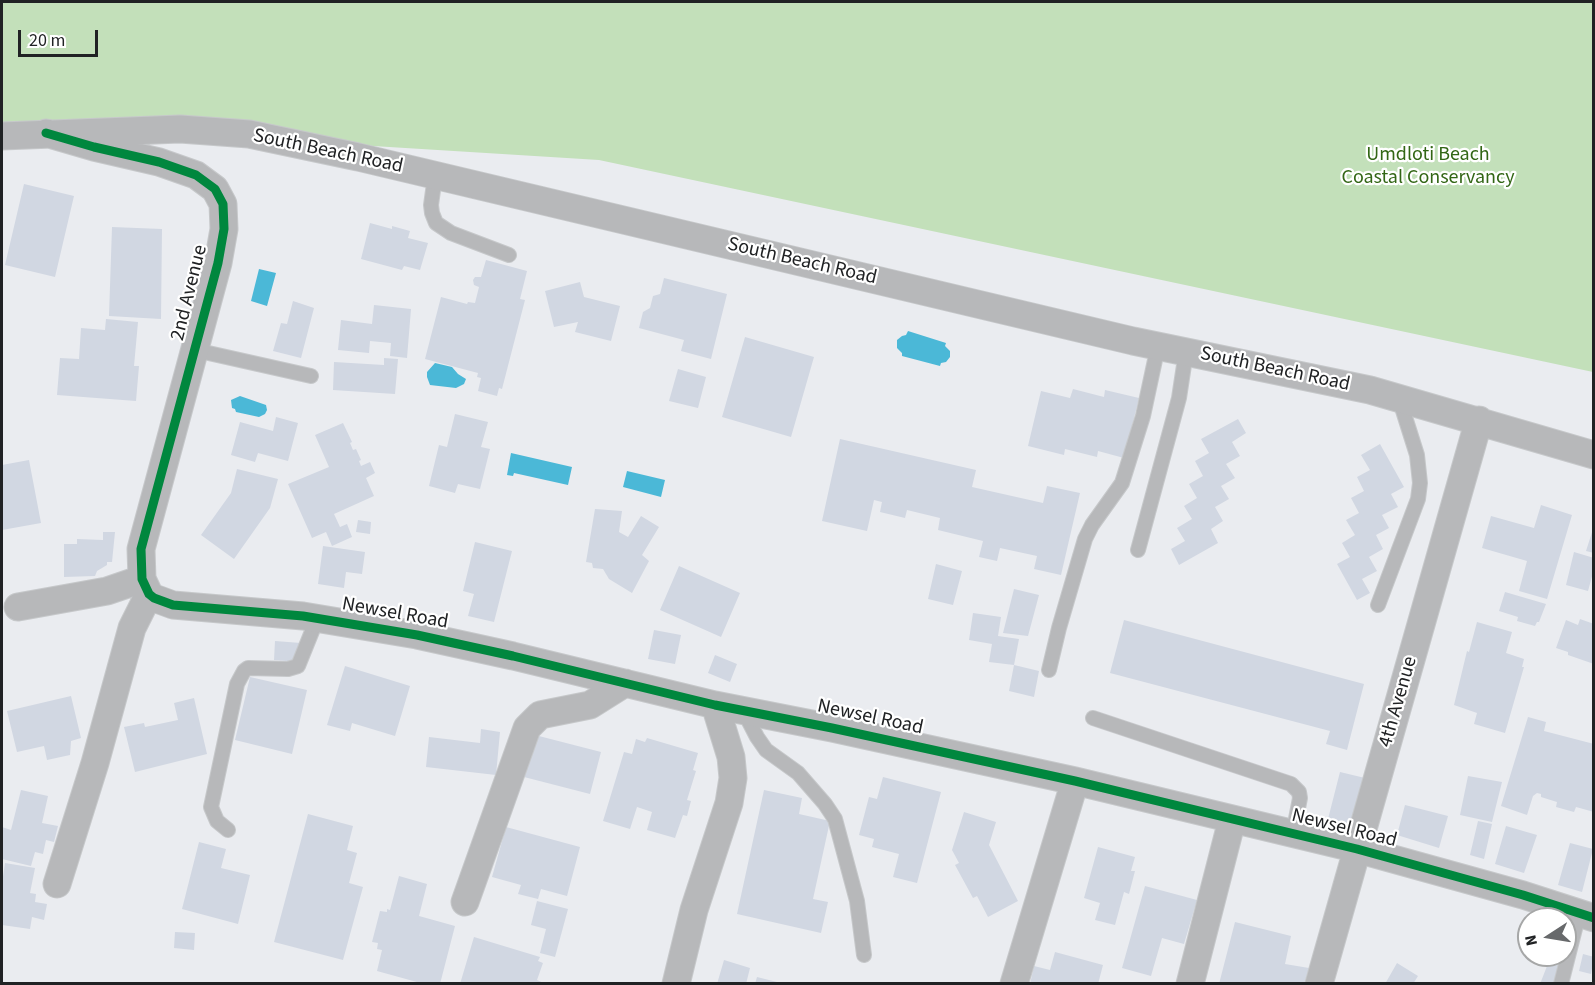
<!DOCTYPE html>
<style>
body{margin:0}
#map{position:relative;width:1595px;height:985px;overflow:hidden;background:#eaecf0;font-family:"Source Sans 3",sans-serif}
canvas{display:block}
.frame{position:absolute;inset:0;border:3px solid #202224;pointer-events:none}
.north{position:absolute;left:1517px;top:907px;width:60px;height:60px;box-sizing:border-box;background:#fff;border:2px solid #a6a7a7;border-radius:50%;rotate:258deg;font-size:16px;font-weight:700;line-height:24px;text-align:center;color:#202224}
.north::after{content:'';display:block;margin:auto;width:21px;height:27px;background:#67696b;clip-path:polygon(50% 0,100% 100%,50% 72%,0 100%)}
.scale{position:absolute;left:18px;top:30px;width:80px;height:27px;box-sizing:border-box;border:3px solid #202224;border-top:0;padding-left:8px;font-size:18px;line-height:21px;white-space:nowrap;color:#202224;-webkit-text-stroke:4px #fff;paint-order:stroke}
</style>
<div id="map">
<canvas width="1595" height="985"></canvas>
<div class="frame"></div>
<div class="north">N</div>
<div class="scale">20 m</div>
</div>
<script>
const ctx = document.querySelector('canvas').getContext('2d');
ctx.lineJoin = 'round';
function paint(path, color) { ctx.fillStyle = color; ctx.fill(path, 'evenodd'); }
const poly = rows => new Path2D(rows.map(r => 'M' + r).join(''));
function strokePath(path, color, width, dash) { ctx.strokeStyle = color; ctx.lineWidth = width; ctx.lineCap = dash ? 'butt' : 'round'; ctx.setLineDash(dash || []); ctx.stroke(path); }
function write(font, color, halo, rows, align = 'center') {
  ctx.font = font + ' "Source Sans 3",sans-serif'; ctx.lineWidth = 4.5; ctx.setLineDash([]); ctx.textBaseline = 'middle'; ctx.strokeStyle = halo; ctx.fillStyle = color; for (const [text, x, y, turn = 0] of rows) {
    ctx.save(); ctx.translate(x, y); ctx.rotate((+turn || 0) * Math.PI / 180); ctx.textAlign = isNaN(turn) ? turn : align; if (halo) ctx.strokeText(text, 0, 0); ctx.fillText(text, 0, 0); ctx.restore();
  }
}
paint(poly([
 [2,2,1593,2,1593,372,599,160,2,123]
]), '#c3e0ba');
paint(poly([
 [259,269,276,273,267,306,251,301],
 [908,331,946,343,945,346,950,351,950,357,946,362,941,363,940,366,902,356,902,353,897,348,897,340,902,336,906,335],
 [435,363,452,367,458,374,466,379,464,384,456,388,430,385,427,377,427,372],
 [240,396,266,405,267,410,265,414,259,417,236,412,235,409,232,408,231,400],
 [511,453,572,467,568,485,514,473,513,476,507,475],
 [627,471,665,480,661,497,623,487]
]), '#4bb8d7');
paint(poly([
 [24,184,74,196,55,277,5,265],
 [370,223,392,229,392,226,410,231,408,238,428,243,420,270,404,266,402,270,361,259],
 [112,227,162,229,161,319,109,316],
 [486,260,527,271,520,299,525,300,502,389,499,388,497,396,478,391,481,378,477,377,478,373,425,359,441,297,467,304,468,302,475,303,479,287,474,285,473,280,475,277,481,277],
 [664,278,727,294,711,359,681,351,684,340,639,328,643,312,650,308,653,296,660,294],
 [580,282,584,297,620,306,611,341,575,332,578,322,554,327,545,291],
 [293,301,314,308,301,358,273,351,281,323,287,324],
 [374,305,411,309,407,358,390,356,391,343,370,341,369,353,338,350,341,320,372,324],
 [106,319,138,322,134,366,139,366,136,401,57,395,60,358,79,359,81,328,105,330],
 [745,337,814,357,791,437,722,417],
 [384,358,398,359,395,394,333,390,334,362,384,365],
 [678,369,706,377,698,408,669,401],
 [1073,389,1104,397,1105,390,1139,398,1124,458,1098,451,1097,457,1065,449,1064,455,1028,446,1041,391,1070,398],
 [455,414,488,422,481,447,490,449,480,489,458,484,455,493,429,486,439,445,447,447],
 [276,417,298,423,288,461,258,453,255,462,231,455,240,422,273,431],
 [1238,419,1246,433,1232,442,1240,456,1226,464,1235,478,1221,486,1229,499,1215,507,1223,521,1211,529,1218,543,1179,565,1171,549,1185,541,1177,528,1192,519,1184,506,1197,498,1189,484,1203,476,1195,461,1209,453,1201,439],
 [343,423,352,442,350,443,353,450,356,449,361,460,359,461,361,466,370,462,375,473,366,478,374,496,334,514,340,527,347,524,352,537,332,546,326,532,312,538,288,484,329,467,315,435],
 [840,439,976,470,972,487,1043,503,1047,486,1080,493,1061,575,1034,569,1037,556,1000,548,997,561,979,557,983,541,938,530,940,518,907,510,905,518,880,512,882,502,874,500,867,531,822,521],
 [1380,444,1404,487,1391,494,1398,507,1382,515,1389,528,1376,535,1383,549,1369,557,1377,571,1362,579,1370,593,1357,600,1337,564,1350,557,1342,543,1355,535,1346,520,1359,513,1351,498,1364,491,1357,477,1370,470,1361,455],
 [29,460,41,523,2,530,2,465],
 [237,469,278,479,270,508,234,559,201,535,231,493],
 [1541,505,1572,515,1547,599,1519,591,1527,561,1482,548,1491,516,1534,528],
 [595,509,622,511,619,532,628,537,641,516,659,527,642,555,649,561,632,593,609,579,603,569,593,568,592,563,586,562],
 [358,520,371,522,370,534,356,532],
 [1594,526,1594,553,1586,551],
 [103,532,115,532,112,562,107,562,107,565,97,571,95,576,64,577,64,544,77,544,77,539,103,540],
 [475,542,512,551,494,622,468,616,474,594,463,591],
 [323,546,365,552,362,574,346,572,344,588,318,584],
 [1574,552,1594,558,1594,569,1588,591,1566,585],
 [936,564,962,571,953,605,928,599],
 [679,566,740,593,721,637,660,610],
 [1014,589,1039,595,1028,636,1003,633],
 [1505,592,1546,604,1539,622,1537,622,1535,626,1517,621,1518,617,1499,611],
 [973,613,1001,617,998,636,1019,639,1014,665,989,662,992,644,969,640],
 [1580,619,1594,624,1594,664,1568,655,1568,652,1556,648,1566,620,1578,625],
 [1124,620,1364,684,1347,750,1326,744,1330,731,1110,673],
 [1477,622,1512,632,1506,653,1524,659,1522,667,1524,667,1505,733,1474,724,1477,713,1454,705,1467,651,1469,652],
 [654,630,681,635,675,664,648,659],
 [275,641,301,643,300,662,274,660],
 [715,655,737,664,730,682,708,673],
 [1014,665,1039,671,1034,697,1009,691],
 [345,666,410,686,395,736,352,723,350,731,327,725],
 [250,677,307,690,292,754,235,740],
 [71,696,81,738,71,741,70,755,47,760,44,746,17,752,7,711],
 [194,698,207,754,135,772,124,727,144,723,145,727,178,720,174,703],
 [1528,717,1546,722,1544,731,1594,744,1594,812,1576,807,1574,812,1556,807,1557,802,1541,797,1541,794,1537,793,1533,796,1527,815,1501,806],
 [481,729,500,732,496,775,426,767,429,737,480,743],
 [535,735,601,752,590,794,524,777],
 [647,738,698,753,693,770,696,771,687,800,691,801,687,816,683,815,675,838,647,830,652,812,637,807,630,829,603,821,624,752,632,754,636,739,645,742],
 [1340,772,1365,778,1353,825,1328,819],
 [1468,776,1502,782,1492,822,1460,815],
 [883,777,941,792,917,883,893,877,899,854,872,847,874,839,859,835,869,797,877,799],
 [21,790,48,796,42,823,58,826,54,842,46,840,43,854,35,852,31,866,2,859,2,827,11,830],
 [764,790,802,798,799,814,830,821,813,899,828,902,821,933,737,914],
 [1405,805,1448,816,1439,848,1397,835],
 [964,812,996,822,989,845,1018,901,988,917,977,896,973,898,955,865,959,863,952,850],
 [308,814,353,826,347,850,357,853,349,883,363,887,343,960,274,942],
 [1478,821,1492,824,1484,859,1470,855],
 [1506,826,1537,835,1524,873,1495,864],
 [506,827,580,847,567,896,541,889,538,899,518,894,521,885,492,877],
 [199,842,226,849,221,868,250,875,238,924,182,909],
 [1570,843,1593,849,1582,892,1558,885],
 [1098,847,1135,857,1131,871,1135,871,1129,894,1124,892,1115,925,1095,920,1100,903,1084,898],
 [5,863,35,868,30,893,36,894,35,902,47,904,44,920,32,917,30,929,2,925,2,883],
 [399,876,427,884,419,916,455,926,440,984,424,984,377,971,382,950,377,949,378,943,372,942,380,911,387,912,387,909,390,910],
 [1145,886,1197,900,1184,944,1162,938,1151,976,1122,968],
 [537,901,568,909,555,957,540,953,546,929,531,925],
 [1235,922,1291,936,1285,964,1309,968,1304,984,1219,984],
 [175,932,195,933,194,950,174,948],
 [474,937,540,957,538,961,543,963,537,980,546,984,460,984],
 [1055,952,1103,965,1098,984,1030,984,1034,966,1050,970],
 [1583,954,1594,957,1591,974,1579,971],
 [724,960,750,968,746,984,717,984],
 [1549,961,1564,965,1559,984,1540,984],
 [1397,963,1418,976,1413,984,1385,984],
 [757,977,781,983,781,984,755,984]
]), '#d1d7e2');
const lane = poly([
 [435,176,431,205,432,213,436,223,451,233,509,255],
 [195,350,311,376],
 [1138,550,1179,398,1186,352],
 [1378,605,1418,499,1420,483,1417,455,1399,398],
 [1049,670,1059,628,1085,539,1092,525,1122,483,1143,416,1158,346],
 [743,710,757,737,766,750,798,773,825,804,835,819,857,901,864,955],
 [1093,718,1291,784,1299,792,1300,798,1293,834],
 [228,830,217,821,211,807,237,684,244,671,248,668,288,669,298,666,317,619],
 [1561,984,1579,913]
]);
const street = poly([
 [46,133,94,147,159,162,196,175,215,189,223,204,224,229,218,263,141,549,142,579,149,594,154,598,173,605,303,616,417,635,513,656,715,705,832,728,1075,781,1357,849,1523,895,1594,918],
 [2,136,180,129,249,134,358,157,1133,341,1370,390,1594,455],
 [18,607,107,591,142,579],
 [57,884,95,763,132,628,149,594],
 [465,902,527,728,540,715,590,705,625,683],
 [676,984,694,910,729,803,733,778,731,757,715,705],
 [1014,984,1075,781],
 [1190,984,1232,820],
 [1319,984,1479,420]
]);
strokePath(lane, '#c6c8ca', 16);
strokePath(street, '#c6c8ca', 29);
strokePath(lane, '#b7b8ba', 14);
strokePath(street, '#b7b8ba', 27);
strokePath(poly([
 [46,133,94,147,159,162,196,175,215,189,223,204,224,229,218,263,141,549,142,579,149,594,154,598,173,605,303,616,417,635,513,656,715,705,832,728,1075,781,1357,849,1523,895,1594,918]
]), '#00873e', 9);
write('20px', '#202224', '#fff', [
 ["South Beach Road",328,152,12],
 ["South Beach Road",802,262,13],
 ["2nd Avenue",190,293,-76],
 ["South Beach Road",1275,370,12],
 ["Newsel Road",395,614,10],
 ["4th Avenue",1399,702,-74],
 ["Newsel Road",870,718,12],
 ["Newsel Road",1344,829,14]
]);
write('20px', '#326615', '#fff', [
 ["Umdloti Beach",1428,156],
 ["Coastal Conservancy",1428,179]
]);
</script>
